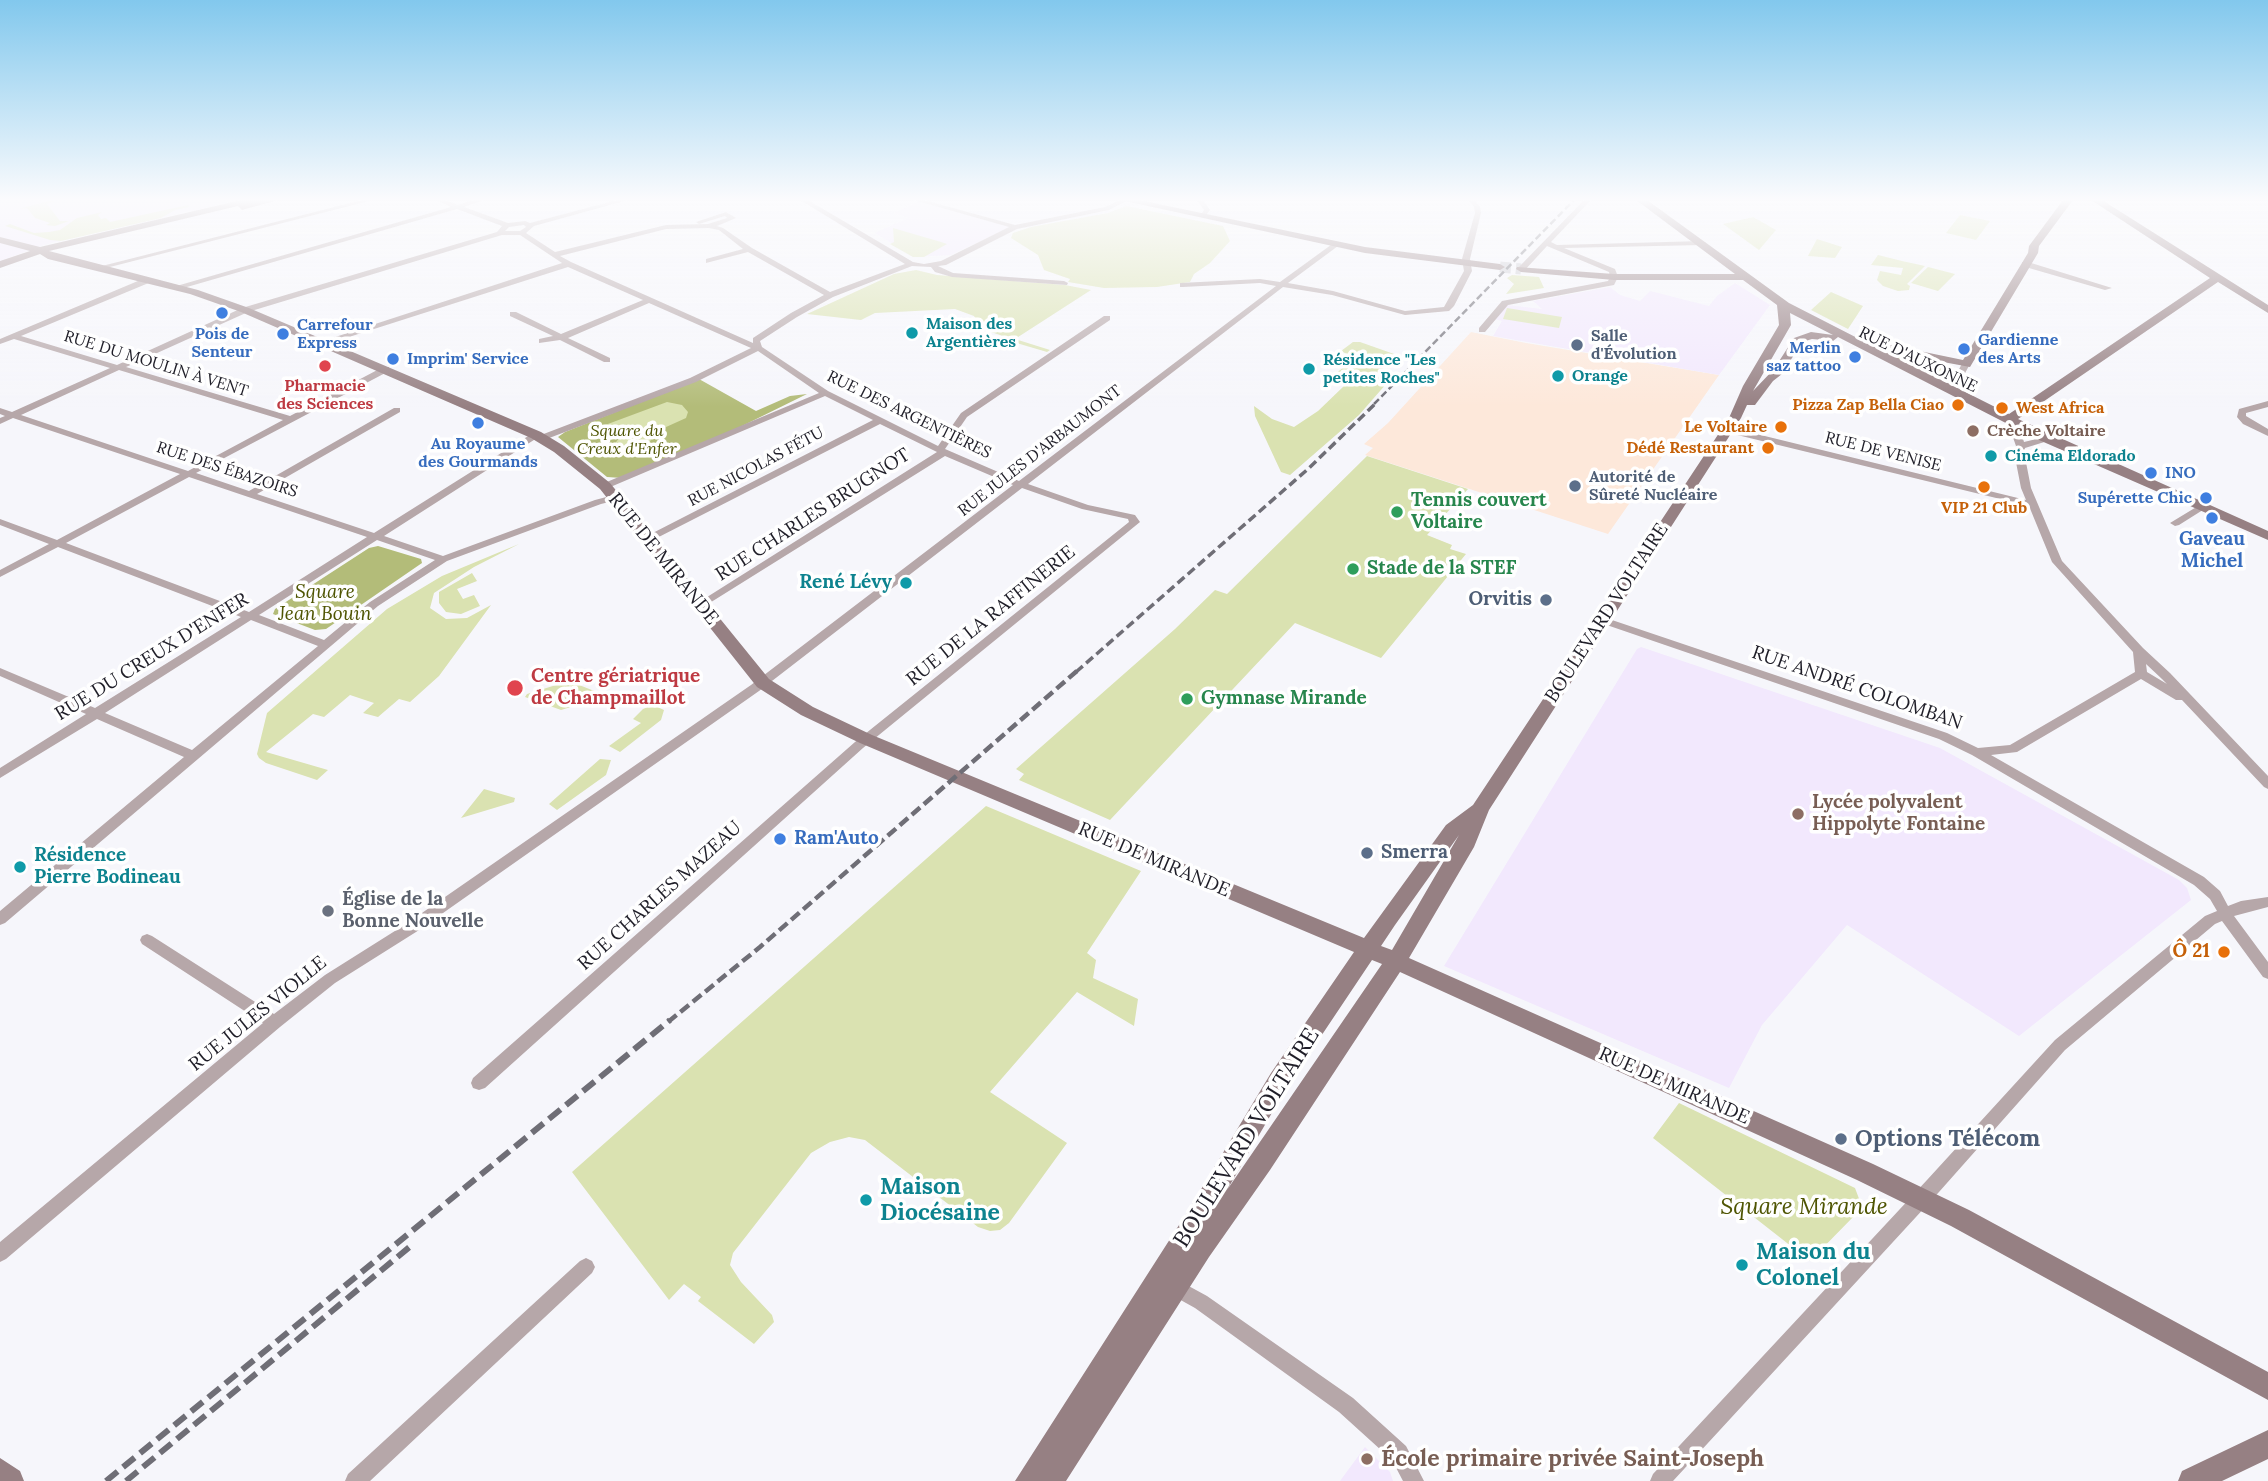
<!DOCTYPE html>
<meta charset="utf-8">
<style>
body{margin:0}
canvas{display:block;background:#f6f6fb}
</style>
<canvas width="2268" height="1481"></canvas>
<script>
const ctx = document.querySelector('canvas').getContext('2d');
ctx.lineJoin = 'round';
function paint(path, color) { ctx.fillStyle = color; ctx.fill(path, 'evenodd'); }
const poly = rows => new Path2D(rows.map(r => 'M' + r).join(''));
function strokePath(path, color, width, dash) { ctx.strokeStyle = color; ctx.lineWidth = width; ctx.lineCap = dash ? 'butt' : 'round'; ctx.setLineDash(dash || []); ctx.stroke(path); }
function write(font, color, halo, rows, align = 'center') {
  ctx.font = font + ' Lora,serif'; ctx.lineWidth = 7; ctx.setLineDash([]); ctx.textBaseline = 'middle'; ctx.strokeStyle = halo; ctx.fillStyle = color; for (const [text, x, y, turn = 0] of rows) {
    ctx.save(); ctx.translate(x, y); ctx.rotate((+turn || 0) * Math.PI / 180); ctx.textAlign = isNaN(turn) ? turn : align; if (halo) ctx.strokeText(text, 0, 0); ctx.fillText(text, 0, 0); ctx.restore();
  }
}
paint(poly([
 [1471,332,1526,343,1719,375,1608,534,1365,455,1373,448,1364,444,1388,423]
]), '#fde8da');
paint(poly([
 [0,200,240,200,47,244,0,261],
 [919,201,1010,227,951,255,913,257,875,233,908,218,894,213],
 [1735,283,1770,305,1719,375,1493,336,1502,321,1495,319,1507,305,1542,309,1533,301,1610,287,1620,295,1640,301,1650,291,1709,306,1717,296],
 [1641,647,1940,748,2179,880,2187,888,2191,900,2019,1036,1847,925,1762,1025,1729,1088,1444,966,1637,649],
 [1365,1447,1390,1472,1393,1481,1340,1481]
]), '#f2e8fd');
paint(poly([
 [48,201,55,201,47,204,60,221,69,221,55,226,46,225,50,223,35,218,27,208,19,209],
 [188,205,189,207,175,210,161,218,61,241,50,240,5,226,10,224,34,233,49,232,60,230,77,218,102,212,98,215,101,219,106,218,110,222],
 [1126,206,1223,226,1230,241,1210,263,1194,274,1190,282,1157,287,1104,288,1068,282,1070,279,1044,270,1038,255,1011,238,1013,233,1031,227,1108,213],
 [1960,215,1990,221,1976,240,1946,233],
 [1753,217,1776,230,1759,250,1723,224],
 [893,228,941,242,947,244,924,257,913,257,890,244,894,242],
 [1817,239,1842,247,1835,258,1808,256],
 [1878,255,1902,261,1925,266,1907,284,1910,286,1909,290,1898,291,1883,286,1877,280,1880,271,1901,275,1903,268,1871,265],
 [1928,267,1955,274,1938,291,1911,283],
 [916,270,937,275,1065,285,1091,290,1015,339,1050,350,1047,352,1003,339,1006,337,982,329,974,316,955,309,875,313,861,320,807,314,894,274],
 [1512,275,1539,277,1544,288,1506,294,1514,284,1507,278],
 [1831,292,1863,306,1848,329,1811,310],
 [1507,308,1562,317,1559,328,1503,319],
 [1353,342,1360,342,1394,354,1377,376,1387,383,1359,415,1290,475,1281,472,1255,416,1254,406,1272,419,1294,427,1318,411,1344,386,1334,380,1334,375,1355,358,1341,351],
 [1897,355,1951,365,1950,373,1938,380,1894,358],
 [696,381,755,416,623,473,563,436],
 [1367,456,1468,489,1427,535,1452,545,1450,549,1466,554,1381,658,1295,623,1110,820,1019,780,1024,774,1016,769,1175,629,1215,590,1227,594],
 [519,544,474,567,434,593,430,608,446,619,467,618,491,605,439,676,410,702,399,699,378,717,363,713,374,703,350,695,324,717,313,714,266,752,328,770,317,780,266,763,259,758,257,754,267,713,387,609,442,576],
 [472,573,477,581,457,589,463,599,474,595,480,606,461,614,446,612,439,603,439,592],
 [569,681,607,696,561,710,525,697,527,694],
 [653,705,664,710,661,720,620,752,609,746,641,723,633,719,643,709],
 [600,759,611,760,606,775,557,810,549,804],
 [484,789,515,798,514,802,461,818],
 [986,806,1141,871,1087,953,1096,960,1093,978,1138,999,1134,1026,1077,992,990,1092,1067,1143,1009,1223,1000,1230,990,1231,978,1227,865,1140,849,1137,830,1142,811,1153,733,1253,730,1265,741,1282,772,1315,774,1322,754,1344,698,1301,701,1297,684,1284,669,1300,572,1172],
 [1679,1103,1855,1188,1861,1204,1856,1214,1810,1261,1653,1138]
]), '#dae2b1');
paint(poly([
 [699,379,756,411,790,396,807,394,734,430,622,478,607,477,558,437,565,432],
 [667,402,682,405,688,412,686,418,655,432,657,434,652,437,649,444,631,454,613,451,612,448,619,438,603,441,589,431],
 [378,546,421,559,422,563,326,629,315,630,273,614,275,609,369,548]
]), '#b3bc79');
strokePath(poly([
 [1500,267,1521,269]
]), '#cbcbd1', 11, [11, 5]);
paint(poly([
 [362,200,373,200,102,269,98,267,362,200],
 [436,200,445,200,458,205,474,200,484,200,464,207,508,223,525,221,530,223,617,200,628,200,534,226,526,233,555,252,666,225,708,224,727,218,725,216,699,224,696,222,726,212,736,218,717,226,723,228,752,248,830,292,905,264,800,200,808,200,913,262,924,264,941,261,1009,227,914,200,924,200,1015,225,1105,207,1120,200,1128,200,1109,210,1017,229,946,265,938,266,953,273,1064,281,1068,283,1067,285,952,277,935,272,931,267,912,266,833,297,797,317,760,341,762,347,828,391,938,446,961,413,1104,316,1110,316,1110,320,967,417,945,449,1019,481,1276,286,1260,283,1183,287,1180,287,1180,283,1260,279,1280,282,1335,242,1338,242,1338,246,1288,283,1333,291,1405,311,1444,307,1464,271,1462,259,1475,213,1474,207,1469,200,1475,200,1480,207,1481,213,1470,259,1472,271,1454,306,1449,311,1405,315,1332,295,1283,287,1028,484,1088,505,1135,515,1140,522,863,748,485,1088,479,1090,473,1088,471,1083,473,1078,855,742,1129,522,1128,519,1082,509,1022,488,759,691,416,932,335,983,280,1027,6,1259,0,1262,0,1242,263,1023,142,944,140,940,142,936,147,934,152,936,274,1014,325,975,406,924,751,685,1013,485,945,456,700,609,695,606,696,604,937,452,880,424,647,543,643,542,643,538,873,420,825,396,608,488,602,488,602,484,819,393,758,351,696,382,544,440,537,438,384,536,443,556,595,500,614,495,617,496,617,500,601,504,447,561,378,606,5,923,0,925,0,911,184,757,97,719,0,778,0,768,86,714,0,676,0,668,95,708,241,617,58,547,0,577,0,570,49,544,0,525,0,519,57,540,180,474,13,418,0,424,0,418,5,416,0,414,0,408,12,412,110,368,14,339,0,344,0,339,145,278,151,278,151,282,21,336,117,365,242,308,497,232,502,226,457,209,180,289,173,287,451,207,436,200],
 [524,225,526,227,520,231,505,231,509,227,524,225],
 [709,228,719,230,743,249,706,259,706,263,748,252,824,295,791,313,753,338,753,343,571,262,560,256,666,229,709,228],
 [502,235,520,235,562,263,320,342,327,344,568,267,643,300,561,334,516,312,510,312,510,316,553,336,539,339,539,343,560,340,604,362,610,362,610,358,568,338,649,303,751,348,690,378,541,435,536,432,533,433,374,533,257,494,400,412,400,408,394,408,249,491,196,473,389,371,389,367,383,367,290,416,126,367,248,312,502,235],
 [119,370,283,420,188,471,21,415,119,370],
 [189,477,367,537,249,612,66,543,189,477],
 [377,540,435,560,370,602,324,640,259,615,377,540],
 [251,620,318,646,192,750,105,713,251,620],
 [1197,200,1203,200,1210,210,1205,217,1200,216,1204,210,1197,200],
 [1584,200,1591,200,1551,242,1557,245,1702,241,1706,243,1702,245,1564,248,1615,269,1618,277,1614,285,1508,305,1485,332,1479,332,1479,328,1502,301,1608,281,1610,277,1609,272,1547,246,1524,271,1517,269,1584,200],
 [2022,262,2028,262,2112,288,2105,290,2022,266,2022,262],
 [1963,362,1970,364,1959,384,1949,391,1943,391,1943,387,1953,380,1963,362],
 [2268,401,2268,407,2246,413,2246,416,2268,429,2268,436,2243,424,2237,417,2239,409,2268,401],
 [2014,423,2019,426,2024,442,2049,436,2054,439,2025,448,2024,452,2031,488,2062,561,2143,648,2170,673,2268,776,2268,789,2264,787,2182,700,2176,700,2141,679,2017,752,1991,755,2204,877,2220,891,2228,906,2241,901,2268,897,2268,907,2234,916,2268,962,2268,979,2263,977,2222,921,2215,924,2065,1050,1939,1192,1673,1481,1650,1481,1653,1474,1927,1180,2055,1040,2205,916,2217,911,2210,899,2194,885,1972,755,1939,739,1598,622,1596,620,1602,617,1606,618,1947,733,1978,748,2010,745,2135,672,2133,652,2052,562,2029,506,1725,432,1723,430,1728,427,2026,500,2021,488,2014,452,2016,446,2009,426,2014,423],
 [2146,664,2162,679,2167,684,2147,672,2146,664],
 [2203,503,2206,504,2206,508,2179,525,2175,526,2170,523,2203,503],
 [586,1258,592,1261,595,1267,592,1273,370,1481,345,1481,348,1474,580,1261,586,1258],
 [1174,1278,1207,1296,1353,1398,1406,1446,1424,1481,1403,1481,1392,1460,1339,1412,1195,1308,1168,1293,1165,1287,1168,1281,1174,1278]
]), '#b6a7a9');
paint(poly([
 [241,200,278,200,242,210,238,206,49,251,198,290,249,308,541,432,564,446,610,483,769,679,813,707,872,735,1364,938,1446,825,1473,805,1729,418,1743,386,1779,325,1777,305,1743,280,1614,280,1521,272,1516,269,1517,267,1614,274,1735,274,1636,200,1647,200,1789,303,1871,345,1876,342,1963,360,2028,253,2029,246,2063,200,2073,200,2039,246,2038,253,1970,367,1884,351,2009,414,2210,278,2091,200,2102,200,2268,305,2268,313,2218,282,2018,419,2268,531,2268,540,2039,440,1838,337,1833,341,1812,339,1802,342,1782,374,1773,381,1755,405,1747,405,1741,418,1489,810,1474,847,1409,958,1873,1164,1969,1210,2268,1372,2268,1400,1951,1226,1857,1180,1400,972,1270,1170,1209,1257,1066,1481,1015,1481,1188,1211,1271,1073,1354,952,860,743,801,715,757,687,600,489,554,452,531,438,241,312,190,294,48,259,40,254,0,268,0,261,30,251,0,243,0,237,40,247,241,200],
 [1790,313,1833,335,1811,332,1794,338,1774,369,1753,391,1791,325,1790,313],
 [1459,835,1392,950,1381,946,1395,925,1459,835],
 [1372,960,1382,964,1227,1190,1287,1087,1372,960],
 [1120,200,1139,200,1365,247,1500,264,1505,267,1500,270,1365,253,1120,200],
 [2268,1430,2268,1459,2222,1481,2178,1481,2182,1471,2268,1430],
 [0,1458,20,1471,24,1481,0,1481,0,1458]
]), '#968083');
strokePath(poly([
 [1374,404,1574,200]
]), '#6f6e76', 2.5, [7, 3.5]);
strokePath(poly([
 [1076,672,1308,469,1376,403]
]), '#6f6e76', 3.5, [9, 4.5]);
strokePath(poly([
 [668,1022,760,947,1078,670]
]), '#6f6e76', 4.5, [11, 5]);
strokePath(poly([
 [106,1481,670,1020],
 [126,1481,412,1245]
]), '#6f6e76', 6, [15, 7]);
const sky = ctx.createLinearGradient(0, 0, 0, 407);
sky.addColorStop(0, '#82c8ed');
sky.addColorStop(0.49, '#fbfbfd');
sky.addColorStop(1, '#fbfbfd00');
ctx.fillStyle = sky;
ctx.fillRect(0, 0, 2268, 407);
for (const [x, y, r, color] of [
 [222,313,7,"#3f7fe0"],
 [912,333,7,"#0f9aa8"],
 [283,334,7,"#3f7fe0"],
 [1577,345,7,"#5c6f8a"],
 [1964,349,7,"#3f7fe0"],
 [1855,357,7,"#3f7fe0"],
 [393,359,7,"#3f7fe0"],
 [325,366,7,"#e0444e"],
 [1309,369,7,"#0f9aa8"],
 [1558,376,7,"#0f9aa8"],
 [1958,405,7,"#e8710a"],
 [2002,408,7,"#e8710a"],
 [478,423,7,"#3f7fe0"],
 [1781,427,7,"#e8710a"],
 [1973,431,7,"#8d6e63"],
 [1768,448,7,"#e8710a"],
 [1991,456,7,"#0f9aa8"],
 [2151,473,7,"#3f7fe0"],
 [1575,486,7,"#5c6f8a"],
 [1984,487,7,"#e8710a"],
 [2206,498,7,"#3f7fe0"],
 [1397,512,7,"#2e9e5b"],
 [2212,518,7,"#3f7fe0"],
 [1353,569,7,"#2e9e5b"],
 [906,583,7,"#0f9aa8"],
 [1546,600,7,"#5c6f8a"],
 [515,688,9,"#e0444e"],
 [1187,699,7,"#2e9e5b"],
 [1798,814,7,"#8d6e63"],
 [780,839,7,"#3f7fe0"],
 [1367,853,7,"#5c6f8a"],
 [20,867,7,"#0f9aa8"],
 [328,911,7,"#6b7280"],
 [2224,952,7,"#e8710a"],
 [1841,1139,7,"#5c6f8a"],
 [866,1200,7,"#0f9aa8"],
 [1742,1265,7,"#0f9aa8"],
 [1367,1459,7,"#8d6e63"]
]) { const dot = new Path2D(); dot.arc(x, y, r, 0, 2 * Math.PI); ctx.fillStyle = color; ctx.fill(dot); strokePath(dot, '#fff', 2.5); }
write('bold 16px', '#0d838f', '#fff', [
 ["Maison des",926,324],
 ["Argentières",926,342],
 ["Résidence \"Les",1323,360],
 ["petites Roches\"",1323,378],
 ["Orange",1572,376],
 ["Cinéma Eldorado",2005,456]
], 'left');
write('bold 16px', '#366cbe', '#fff', [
 ["Carrefour",297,325],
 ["Express",297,343],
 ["Pois de",222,334,"center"],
 ["Senteur",222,352,"center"],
 ["Gardienne",1978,340],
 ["des Arts",1978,358],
 ["Merlin",1841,348,"right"],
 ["saz tattoo",1841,366,"right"],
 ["Imprim' Service",407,359],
 ["Au Royaume",478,444,"center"],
 ["des Gourmands",478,462,"center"],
 ["INO",2165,473],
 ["Supérette Chic",2192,498,"right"]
], 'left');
write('bold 16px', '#4e5e75', '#fff', [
 ["Salle",1591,336],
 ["d'Évolution",1591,354],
 ["Autorité de",1589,477],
 ["Sûreté Nucléaire",1589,495]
], 'left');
write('16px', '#1f1e28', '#fff', [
 ["RUE D'AUXONNE",1918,360,26],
 ["RUE DU MOULIN À VENT",156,364,17],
 ["RUE DES ARGENTIÈRES",909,415,26],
 ["RUE JULES D'ARBAUMONT",1040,451,-38],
 ["RUE DE VENISE",1883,452,14],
 ["RUE NICOLAS FÉTU",756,467,-28],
 ["RUE DES ÉBAZOIRS",227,470,18]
]);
write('bold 16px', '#be3a42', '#fff', [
 ["Pharmacie",325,386],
 ["des Sciences",325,404]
]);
write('bold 16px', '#c56008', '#fff', [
 ["Pizza Zap Bella Ciao",1944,405],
 ["West Africa",2016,408,"left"],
 ["Le Voltaire",1767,427],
 ["Dédé Restaurant",1754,448],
 ["VIP 21 Club",1984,508,"center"]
], 'right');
write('italic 16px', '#4f5503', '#fff', [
 ["Square du",627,431],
 ["Creux d'Enfer",627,449]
]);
write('bold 16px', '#785e54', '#fff', [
 ["Crèche Voltaire",1987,431]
], 'left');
write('bold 19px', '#27864d', '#fff', [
 ["Tennis couvert",1411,501],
 ["Voltaire",1411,523],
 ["Stade de la STEF",1367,569],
 ["Gymnase Mirande",1201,699]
], 'left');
write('19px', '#1f1e28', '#fff', [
 ["RUE CHARLES BRUGNOT",813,515,-33],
 ["RUE DE MIRANDE",663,559,51],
 ["BOULEVARD VOLTAIRE",1607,613,-57],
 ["RUE DE LA RAFFINERIE",991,616,-39],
 ["RUE DU CREUX D'ENFER",152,657,-32],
 ["RUE ANDRÉ COLOMBAN",1857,688,19],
 ["RUE DE MIRANDE",1154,860,23],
 ["RUE CHARLES MAZEAU",660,896,-42],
 ["RUE JULES VIOLLE",258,1014,-39],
 ["RUE DE MIRANDE",1674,1086,24]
]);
write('bold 19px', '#366cbe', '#fff', [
 ["Gaveau",2212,540],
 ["Michel",2212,562],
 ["Ram'Auto",794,839,"left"]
]);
write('bold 19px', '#0d838f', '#fff', [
 ["René Lévy",892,583],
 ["Résidence",34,856,"left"],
 ["Pierre Bodineau",34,878,"left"]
], 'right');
write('italic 19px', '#4f5503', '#fff', [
 ["Square",325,593],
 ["Jean Bouin",325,615]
]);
write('bold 19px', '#4e5e75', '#fff', [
 ["Orvitis",1532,600],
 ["Smerra",1381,853,"left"]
], 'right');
write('bold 19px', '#be3a42', '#fff', [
 ["Centre gériatrique",531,677],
 ["de Champmaillot",531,699]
], 'left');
write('bold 19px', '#785e54', '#fff', [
 ["Lycée polyvalent",1812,803],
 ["Hippolyte Fontaine",1812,825]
], 'left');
write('bold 19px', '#5b616d', '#fff', [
 ["Église de la",342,900],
 ["Bonne Nouvelle",342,922]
], 'left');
write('bold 19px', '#c56008', '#fff', [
 ["Ô 21",2210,952]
], 'right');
write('23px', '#1f1e28', '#fff', [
 ["BOULEVARD VOLTAIRE",1247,1138,-58]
]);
write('bold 23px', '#4e5e75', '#fff', [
 ["Options Télécom",1855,1139]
], 'left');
write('bold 23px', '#0d838f', '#fff', [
 ["Maison",880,1187],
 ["Diocésaine",880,1213],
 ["Maison du",1756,1252],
 ["Colonel",1756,1278]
], 'left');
write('italic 23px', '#4f5503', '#fff', [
 ["Square Mirande",1804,1207]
]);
write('bold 23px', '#785e54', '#fff', [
 ["École primaire privée Saint-Joseph",1381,1459]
], 'left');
</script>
